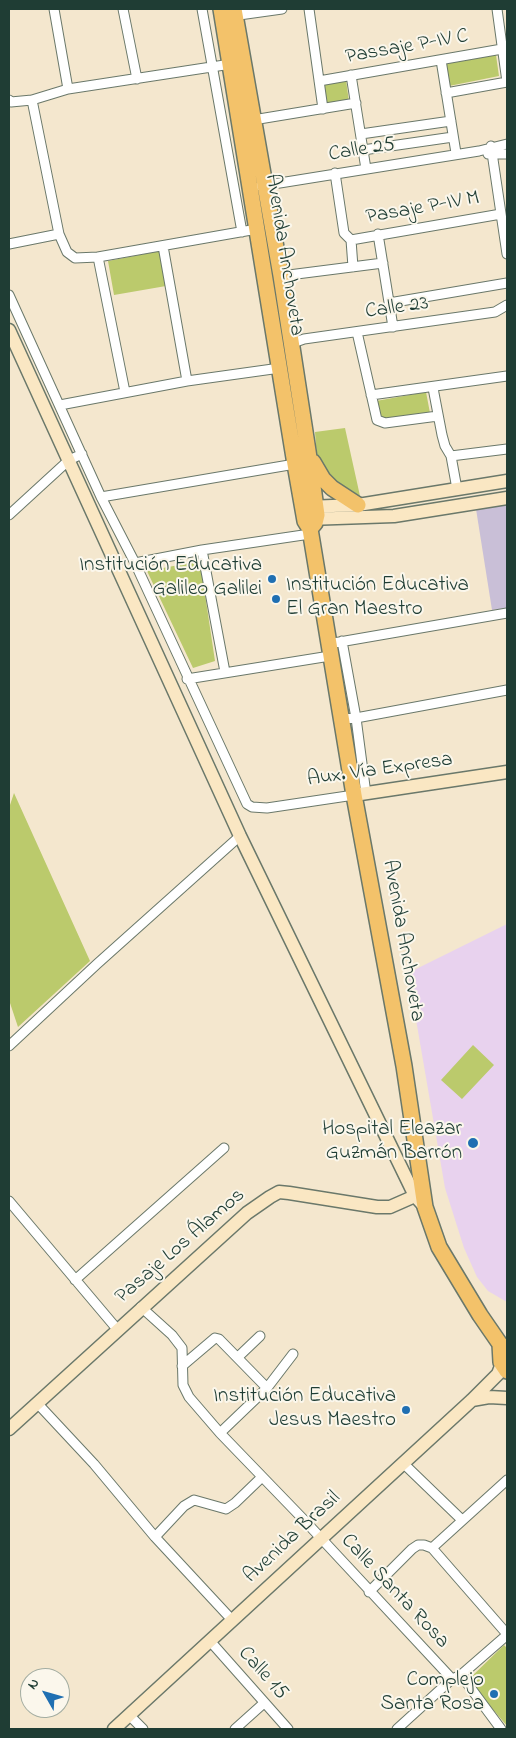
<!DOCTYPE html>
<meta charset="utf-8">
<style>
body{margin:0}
#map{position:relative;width:516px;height:1738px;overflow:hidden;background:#f4e7ce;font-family:"Indie Flower",sans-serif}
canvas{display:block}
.frame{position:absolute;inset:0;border:10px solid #1f3d34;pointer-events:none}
.north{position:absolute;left:20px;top:1668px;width:50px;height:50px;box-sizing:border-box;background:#fbf7ec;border:1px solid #a3ada2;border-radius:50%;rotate:308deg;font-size:14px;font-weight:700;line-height:20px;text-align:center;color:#1f3d34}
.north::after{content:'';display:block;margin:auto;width:18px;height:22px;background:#1f6fb2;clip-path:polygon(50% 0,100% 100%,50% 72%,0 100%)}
</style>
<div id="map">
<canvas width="516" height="1738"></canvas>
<div class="frame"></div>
<div class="north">N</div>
</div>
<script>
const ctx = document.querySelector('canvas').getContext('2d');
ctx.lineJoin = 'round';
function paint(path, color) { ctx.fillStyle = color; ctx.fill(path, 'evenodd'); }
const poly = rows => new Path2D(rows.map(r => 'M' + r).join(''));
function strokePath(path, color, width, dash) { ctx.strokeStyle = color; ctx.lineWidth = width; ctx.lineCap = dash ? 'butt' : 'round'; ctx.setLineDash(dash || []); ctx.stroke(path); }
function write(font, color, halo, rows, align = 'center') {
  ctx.font = font + ' "Indie Flower",sans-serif'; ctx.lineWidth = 4; ctx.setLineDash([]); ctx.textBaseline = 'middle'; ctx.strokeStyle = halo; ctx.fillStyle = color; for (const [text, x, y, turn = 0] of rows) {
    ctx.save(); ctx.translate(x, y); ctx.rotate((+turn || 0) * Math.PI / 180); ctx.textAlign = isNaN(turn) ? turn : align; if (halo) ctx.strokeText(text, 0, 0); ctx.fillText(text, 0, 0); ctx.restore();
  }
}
paint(poly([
 [507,924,507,1302,488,1291,477,1277,464,1248,445,1188,408,973]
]), '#e8d2ee');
paint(poly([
 [507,505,507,608,492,610,476,509]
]), '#c9bfd7');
paint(poly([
 [496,55,499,76,449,86,445,64],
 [346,80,349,102,326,106,323,84],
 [160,251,166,286,114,295,108,261],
 [426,392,430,413,380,422,376,401],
 [345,428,360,496,329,477,317,459,315,432],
 [200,561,215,661,193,668,147,571],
 [14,793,90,961,18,1027,9,1000,9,808],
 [473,1045,494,1065,462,1099,441,1080],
 [504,1645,507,1648,507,1726,468,1680]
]), '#bbca6c');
const street = poly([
 [54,9,68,89],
 [123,9,137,79],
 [202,9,242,232],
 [309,9,323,109],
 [497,9,507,82],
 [232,16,282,9],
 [441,60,456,153],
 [351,75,366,169],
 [319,81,502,49],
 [446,93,507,82],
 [9,100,11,102,32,100,68,89,231,64],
 [32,100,59,234,67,252,75,258,98,257,257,229],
 [253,120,356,103],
 [361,134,451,121],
 [491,146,507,254],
 [363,150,453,137],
 [488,154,507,154],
 [335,173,344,233,351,240,353,267],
 [261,186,479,151,507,144],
 [378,234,393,327],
 [351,240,501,214],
 [9,244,59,234],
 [163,246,187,381],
 [98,257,125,392],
 [281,276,383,263],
 [9,295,101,497,135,563,247,804,252,807,267,808,354,795],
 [389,303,507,283],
 [357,332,377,420,385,423,438,416],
 [290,344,304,339,495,312,507,305],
 [433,388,442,435,445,446,451,456,457,489],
 [371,395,507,376],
 [60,405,187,381,280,368],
 [451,456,507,449],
 [101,497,295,464],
 [9,515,69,460,82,454],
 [202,550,225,672],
 [135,563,202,550,310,534],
 [342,641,356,718,366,794],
 [328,644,507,613],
 [187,679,330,656],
 [342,719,356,718,507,690],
 [9,1046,97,964,240,836],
 [9,1201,117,1329],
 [75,1280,224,1148],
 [141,1307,172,1335,182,1348,183,1385,189,1397,220,1433,305,1521,452,1679,461,1675,501,1729],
 [238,1357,260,1336],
 [182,1366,215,1338,219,1339,267,1388],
 [38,1404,94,1464,155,1537,233,1621],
 [220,1433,267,1388,293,1354],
 [404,1464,462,1520],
 [155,1537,184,1506,194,1500,226,1509,235,1503,262,1477],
 [432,1548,507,1480],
 [369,1592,412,1549,418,1545,424,1545,432,1548,507,1634],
 [210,1641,288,1729],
 [461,1675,507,1635],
 [129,1715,143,1729],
 [235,1729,264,1703],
 [397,1729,452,1679]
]);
const secondary = poly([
 [9,330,240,836,415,1196,425,1207],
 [307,507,358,505,507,481],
 [308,519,394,516,507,498],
 [354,795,507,772],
 [472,1400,489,1397,507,1398],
 [9,1429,247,1213,270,1197,279,1192,289,1193,377,1207,390,1207,415,1196],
 [114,1729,472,1400,498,1374,505,1356]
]);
const primary = poly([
 [221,9,295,464,305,521,310,529,354,795,404,1066,425,1207,439,1247,480,1315,500,1344,507,1349],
 [234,9,281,276,308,451,317,515,315,523,310,529],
 [313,462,323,479,332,488,358,505],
 [500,1344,501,1362,507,1371]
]);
strokePath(street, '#6a786a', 11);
strokePath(secondary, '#6a786a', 15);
strokePath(primary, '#6a786a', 18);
strokePath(street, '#fff', 9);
strokePath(secondary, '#fae7c3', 12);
strokePath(primary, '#f3c26a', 15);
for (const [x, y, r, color] of [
 [272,579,5,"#1f6fb2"],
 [276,599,5,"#1f6fb2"],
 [473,1143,6,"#1f6fb2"],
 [406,1410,5,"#1f6fb2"],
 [494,1694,5,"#1f6fb2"]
]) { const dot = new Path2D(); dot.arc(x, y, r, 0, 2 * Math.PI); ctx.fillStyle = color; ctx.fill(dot); strokePath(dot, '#fbf7ec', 2); }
write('21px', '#1f3d34', '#fbf7ec', [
 ["Passaje P-IV C",407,48,-10],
 ["Calle 25",362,151,-9],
 ["Pasaje P-IV M",423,209,-10],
 ["Avenida Anchoveta",283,255,81],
 ["Calle 23",397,309,-8],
 ["Aux. Vía Expresa",380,771,-8],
 ["Avenida Anchoveta",402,941,80],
 ["Pasaje Los Álamos",181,1247,-41],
 ["Avenida Brasil",293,1538,-43],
 ["Calle Santa Rosa",394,1592,47],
 ["Calle 15",262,1674,48]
]);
write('21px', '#1f3d34', '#fbf7ec', [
 ["Institución Educativa",262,567],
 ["Galileo Galilei",262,591],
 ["Institución Educativa",286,587,"left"],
 ["El Gran Maestro",286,611,"left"],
 ["Hospital Eleazar",462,1131],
 ["Guzmán Barrón",462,1155],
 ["Institución Educativa",396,1398],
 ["Jesus Maestro",396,1422],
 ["Complejo",484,1682],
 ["Santa Rosa",484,1706]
], 'right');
</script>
